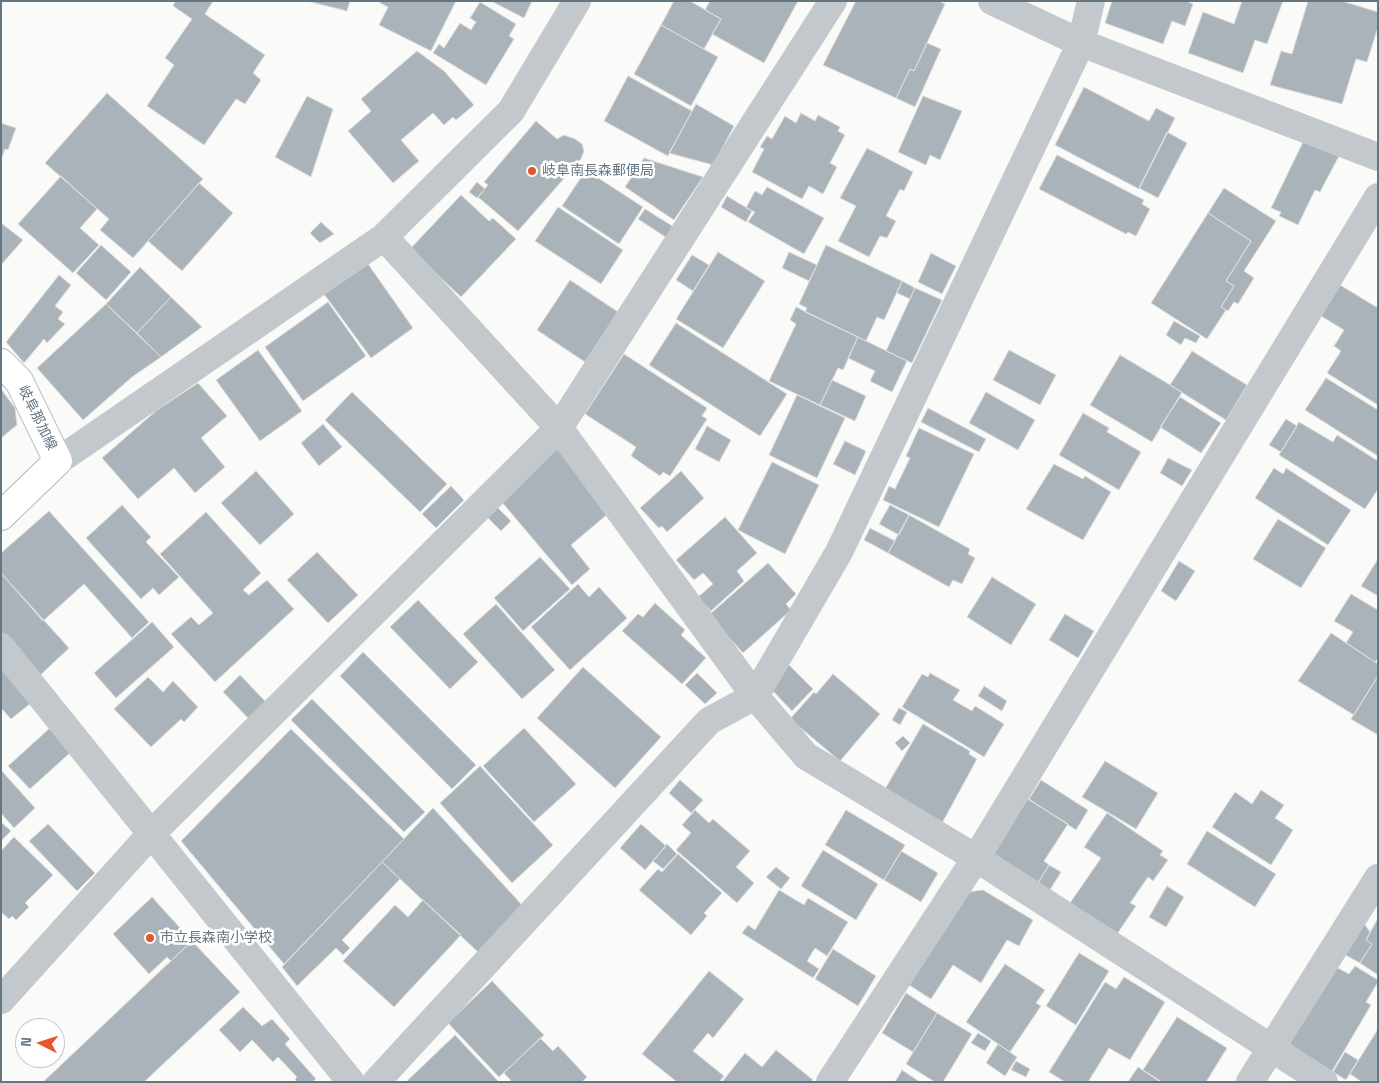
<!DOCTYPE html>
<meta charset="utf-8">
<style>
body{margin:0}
#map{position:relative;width:1379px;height:1083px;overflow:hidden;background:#fafaf8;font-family:"Space Grotesk",sans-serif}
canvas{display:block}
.frame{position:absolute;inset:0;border:2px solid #657683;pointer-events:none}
.north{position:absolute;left:15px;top:1018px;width:50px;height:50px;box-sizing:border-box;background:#fff;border:1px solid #c1c8cd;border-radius:50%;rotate:275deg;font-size:14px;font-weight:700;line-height:20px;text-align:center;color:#657683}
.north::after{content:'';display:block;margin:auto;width:18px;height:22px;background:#e4572e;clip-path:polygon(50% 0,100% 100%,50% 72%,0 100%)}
</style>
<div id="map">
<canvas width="1379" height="1083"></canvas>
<div class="frame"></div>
<div class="north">N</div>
</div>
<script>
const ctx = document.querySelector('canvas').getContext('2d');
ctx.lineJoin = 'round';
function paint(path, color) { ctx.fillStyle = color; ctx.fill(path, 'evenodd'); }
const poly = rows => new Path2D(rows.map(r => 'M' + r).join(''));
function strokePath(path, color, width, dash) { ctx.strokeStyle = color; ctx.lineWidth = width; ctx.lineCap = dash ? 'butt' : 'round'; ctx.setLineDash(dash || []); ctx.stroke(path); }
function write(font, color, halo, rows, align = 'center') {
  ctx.font = font + ' "Space Grotesk","Noto Sans JP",sans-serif'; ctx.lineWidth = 5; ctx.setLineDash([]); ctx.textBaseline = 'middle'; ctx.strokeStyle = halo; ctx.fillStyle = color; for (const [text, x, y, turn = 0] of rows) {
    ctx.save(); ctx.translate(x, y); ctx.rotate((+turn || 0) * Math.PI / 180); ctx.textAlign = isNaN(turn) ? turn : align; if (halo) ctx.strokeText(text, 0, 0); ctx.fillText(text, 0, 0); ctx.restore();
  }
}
const building = poly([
 [175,1,213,1,205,14,265,55,253,73,261,80,245,104,236,99,204,145,147,106,174,65,165,58,192,19,173,6,175,1],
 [307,1,350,1,347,11,307,1],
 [381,1,456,1,431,51,379,25,388,7,380,3,381,1],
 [491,1,532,1,524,18,491,1],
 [674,1,690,1,721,19,704,49,661,25,674,1],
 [710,1,798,1,764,63,712,34,721,19,705,10,710,1],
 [856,1,939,1,945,4,914,71,910,69,896,98,823,65,856,1],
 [1112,1,1186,1,1193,4,1185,26,1172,21,1163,44,1105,23,1112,1],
 [1242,1,1283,1,1267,44,1255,40,1243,73,1188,53,1203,12,1234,24,1242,1],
 [1308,1,1342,1,1378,12,1378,27,1367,62,1356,59,1342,104,1270,85,1281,51,1292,54,1308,1],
 [480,2,516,24,509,36,514,39,486,85,433,53,439,44,444,48,460,23,471,30,476,22,470,18,480,2],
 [661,25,718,57,691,106,634,74,661,25],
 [927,43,941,49,915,107,896,98,910,69,914,71,927,43],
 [417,51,444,71,474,105,456,120,453,117,444,125,433,113,401,140,419,161,393,183,348,131,371,111,361,99,417,51],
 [628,76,692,111,668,156,604,121,628,76],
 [1084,87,1149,121,1156,108,1175,118,1139,189,1055,145,1084,87],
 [107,93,203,179,133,258,100,230,109,219,45,163,107,93],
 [307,96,333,109,311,177,275,157,307,96],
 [923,96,962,111,940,160,930,155,926,165,898,152,923,96],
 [696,104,734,126,713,165,669,153,696,104],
 [801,113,815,121,818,115,840,127,838,131,845,135,830,163,837,167,823,194,809,186,802,199,752,172,764,149,760,147,767,136,772,139,785,116,796,123,801,113],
 [536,121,557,139,564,135,575,139,582,144,584,151,581,159,518,231,478,197,488,185,484,182,536,121],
 [1,123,16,128,8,150,5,149,1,159,1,123],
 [1167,132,1187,143,1158,198,1139,188,1167,132],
 [1303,142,1339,156,1320,192,1315,190,1298,225,1279,216,1281,212,1271,208,1303,142],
 [867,148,913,172,904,191,900,189,886,216,896,221,887,238,880,236,869,257,838,241,856,206,840,198,867,148],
 [1057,155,1144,200,1142,204,1150,209,1136,236,1128,232,1126,234,1039,189,1057,155],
 [644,158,703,177,674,220,625,187,644,158],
 [586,170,643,207,619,244,562,206,586,170],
 [61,176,97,209,80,228,99,245,73,273,18,224,61,176],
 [477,182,485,189,477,198,469,192,477,182],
 [199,183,233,213,182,271,148,241,199,183],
 [767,187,824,218,804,254,748,222,755,212,746,208,755,191,762,195,767,187],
 [1224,188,1276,221,1244,271,1254,278,1238,304,1234,302,1228,311,1221,307,1234,286,1226,281,1251,241,1208,213,1224,188],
 [461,195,489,221,493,218,516,239,461,297,410,249,461,195],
 [727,196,752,211,746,222,721,207,727,196],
 [558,207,623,250,601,284,535,241,558,207],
 [645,209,674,227,667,238,638,219,645,209],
 [1208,213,1251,241,1226,281,1234,286,1221,307,1226,310,1207,339,1151,303,1208,213],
 [321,222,334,234,320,243,310,233,321,222],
 [1,223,23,240,1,265,1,223],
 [101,245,131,272,106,300,76,273,101,245],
 [826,245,902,281,884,320,877,317,866,341,805,312,807,308,799,304,826,245],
 [718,252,765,281,723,348,676,319,718,252],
 [789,252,817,265,809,281,782,268,789,252],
 [931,253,956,266,942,294,918,282,931,253],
 [692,255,709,265,693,291,676,280,692,255],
 [368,264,413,328,371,358,324,294,368,264],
 [140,267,171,297,137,333,106,304,140,267],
 [59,275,71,285,55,306,63,312,58,319,65,324,47,343,44,339,24,363,6,342,59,275],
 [570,280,618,312,585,362,537,330,570,280],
 [902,281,915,288,910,299,897,293,902,281],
 [1340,285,1378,308,1378,405,1327,373,1341,351,1334,346,1344,330,1321,316,1340,285],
 [915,288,942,300,912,363,886,351,915,288],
 [171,297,202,327,161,357,137,333,171,297],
 [328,302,366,356,303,401,265,347,328,302],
 [106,304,161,357,132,377,83,420,37,368,106,304],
 [796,307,858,337,843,370,838,368,820,405,769,381,796,324,790,320,796,307],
 [1174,321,1200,336,1196,343,1185,338,1181,345,1166,335,1174,321],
 [676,323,787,394,760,436,649,365,676,323],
 [858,337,907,361,892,392,870,381,875,371,848,358,858,337],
 [258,350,302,411,260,441,216,380,258,350],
 [1009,350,1056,375,1040,405,993,380,1009,350],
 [1192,351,1247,385,1226,420,1170,385,1192,351],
 [624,354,707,408,702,416,707,419,670,476,663,472,660,476,631,456,636,447,585,414,624,354],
 [1120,355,1182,392,1152,442,1090,405,1120,355],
 [1326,378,1378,410,1378,456,1305,410,1326,378],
 [832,380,866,396,855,421,820,405,832,380],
 [198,383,227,416,201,438,225,467,195,493,174,468,138,499,102,458,157,410,198,383],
 [1,389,15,408,17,425,1,438,1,389],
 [352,392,447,484,420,512,325,420,352,392],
 [986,392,1035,420,1018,450,969,423,986,392],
 [797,395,845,418,817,478,769,455,797,395],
 [1180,397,1221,423,1201,453,1160,427,1180,397],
 [928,408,986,439,979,452,921,422,928,408],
 [1083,413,1109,428,1107,432,1141,452,1119,490,1059,455,1083,413],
 [1286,419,1297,426,1281,452,1269,445,1286,419],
 [1299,422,1333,442,1337,435,1378,461,1378,489,1365,509,1279,455,1299,422],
 [323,424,342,447,319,466,301,443,323,424],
 [707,426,731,440,719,462,695,449,707,426],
 [919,428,974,454,939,527,883,500,889,486,895,489,910,458,906,456,919,428],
 [845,441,866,451,855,475,833,464,845,441],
 [556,448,610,512,571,545,590,569,572,585,501,501,556,448],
 [1168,458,1192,470,1182,486,1160,473,1168,458],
 [772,462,819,485,785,554,738,530,772,462],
 [1054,464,1083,479,1085,476,1111,492,1083,540,1026,509,1054,464],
 [1274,468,1283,474,1286,468,1351,510,1328,545,1255,498,1274,468],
 [256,471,294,514,260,545,221,503,256,471],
 [681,471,704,498,667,532,662,526,659,528,640,508,681,471],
 [451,486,464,500,436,528,422,514,451,486],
 [122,505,151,537,146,542,179,577,159,595,153,588,141,599,86,538,122,505],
 [890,505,909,515,899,535,879,524,890,505],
 [496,506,511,521,501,531,486,516,496,506],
 [49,511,149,622,132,638,84,584,43,621,1,573,1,553,49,511],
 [206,512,261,573,243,590,249,595,267,580,294,609,215,682,171,634,191,617,199,625,213,613,160,554,206,512],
 [909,515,970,549,968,554,975,558,962,584,953,580,949,587,888,553,909,515],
 [725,517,757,553,737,571,744,581,711,611,698,597,713,584,703,573,694,580,676,560,725,517],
 [1278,519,1326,548,1301,588,1253,559,1278,519],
 [870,528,895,541,888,553,864,540,870,528],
 [317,552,358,595,328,623,287,580,317,552],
 [540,557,570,589,523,631,494,598,540,557],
 [1378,559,1378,596,1361,586,1378,559],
 [1179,561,1195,571,1176,601,1161,591,1179,561],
 [768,563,796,594,786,604,791,610,743,653,709,615,768,563],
 [1,573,69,648,34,681,1,643,1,573],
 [992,577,1036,604,1011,645,967,617,992,577],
 [578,584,589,597,599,587,627,618,570,670,531,627,578,584],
 [1351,594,1378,610,1378,658,1375,662,1346,643,1353,632,1334,621,1351,594],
 [418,600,478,662,450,689,390,627,418,600],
 [655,603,685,630,681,635,706,658,682,684,622,631,638,614,643,617,655,603],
 [496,604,555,670,522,699,463,634,496,604],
 [1065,614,1094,631,1078,658,1049,640,1065,614],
 [152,622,174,647,116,698,94,673,152,622],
 [1331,633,1378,664,1378,676,1354,715,1298,681,1331,633],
 [363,652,476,765,452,789,340,676,363,652],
 [786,662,813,689,792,711,769,687,786,662],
 [583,667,661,737,615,788,537,718,583,667],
 [1,669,31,703,11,719,1,708,1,669],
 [697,673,717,693,705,704,685,685,697,673],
 [930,673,960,690,953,700,972,711,975,706,1004,724,984,757,902,707,922,674,928,677,930,673],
 [833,674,880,714,840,761,790,719,814,692,816,694,833,674],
 [240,675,266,702,249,719,223,692,240,675],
 [1378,676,1378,735,1351,719,1378,676],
 [148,677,163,692,173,681,198,707,184,722,181,719,151,747,114,709,148,677],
 [984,686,1007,701,1002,711,978,696,984,686],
 [312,699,425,812,404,832,291,720,312,699],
 [899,708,907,712,900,725,892,720,899,708],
 [923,724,970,751,969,754,977,759,941,825,885,789,923,724],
 [51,727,72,751,30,789,8,766,51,727],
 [524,728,576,784,534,822,483,766,524,728],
 [291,729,404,839,284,964,181,841,291,729],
 [903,736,910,743,902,751,895,743,903,736],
 [1105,761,1158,793,1136,829,1082,797,1105,761],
 [480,766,553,845,512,883,440,803,480,766],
 [1,770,35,808,14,828,1,813,1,770],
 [680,780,703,800,691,813,669,793,680,780],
 [1041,780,1088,810,1076,830,1029,799,1041,780],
 [1261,790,1284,805,1275,818,1293,830,1271,865,1212,827,1235,792,1252,804,1261,790],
 [1023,796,1068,824,1044,861,1049,865,1034,890,995,866,992,847,1023,796],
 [433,808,522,905,478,952,382,862,433,808],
 [695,810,709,823,713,819,750,851,736,867,754,883,737,903,676,850,691,833,682,825,695,810],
 [846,810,905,845,884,880,825,845,846,810],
 [1107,813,1163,851,1160,855,1168,860,1153,881,1148,877,1130,903,1136,906,1117,934,1070,903,1101,858,1084,847,1107,813],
 [1,822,11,831,1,841,1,822],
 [48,824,95,873,77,891,29,841,48,824],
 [641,824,666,846,645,870,620,848,641,824],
 [1207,831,1276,874,1255,907,1187,864,1207,831],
 [14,837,53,875,25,903,29,907,16,920,12,916,9,919,1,912,1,851,14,837],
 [667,844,677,854,663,869,653,861,667,844],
 [823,850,878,884,856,920,801,886,823,850],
 [901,851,938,873,921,902,884,880,901,851],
 [678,854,722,893,704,913,707,916,691,935,639,890,658,869,662,872,678,854],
 [382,862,400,879,342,940,350,948,343,955,336,948,297,986,282,967,382,862],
 [1049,865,1061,872,1048,893,1036,886,1049,865],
 [776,867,790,878,781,889,766,877,776,867],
 [1167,886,1184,897,1166,927,1149,917,1167,886],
 [779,890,804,905,808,898,848,922,827,956,815,948,807,961,819,969,813,978,742,933,748,925,755,930,779,890],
 [983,890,1033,920,1019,946,1007,940,981,983,953,965,931,999,909,985,968,892,983,890],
 [152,897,192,941,171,961,167,957,149,974,113,934,152,897],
 [423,900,461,935,394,1007,343,961,395,905,408,917,423,900],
 [1361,919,1370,932,1366,940,1372,944,1360,963,1340,952,1361,919],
 [1377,920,1378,921,1378,975,1360,963,1372,944,1366,940,1377,920],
 [192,941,240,992,144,1082,43,1082,192,941],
 [833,949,876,976,858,1006,815,979,833,949],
 [1079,953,1109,971,1076,1025,1046,1006,1079,953],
 [1005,964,1045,990,1036,1003,1041,1006,1010,1052,966,1022,1005,964],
 [1332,965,1349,974,1355,966,1378,980,1378,982,1366,1002,1371,1005,1331,1073,1292,1048,1288,1036,1332,965],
 [709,971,744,999,713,1038,708,1033,693,1051,724,1076,719,1082,677,1082,642,1054,709,971],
 [1124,977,1165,1002,1130,1060,1109,1048,1088,1082,1065,1082,1049,1072,1105,982,1116,989,1124,977],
 [492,981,544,1035,499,1077,448,1023,492,981],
 [906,993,937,1013,913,1052,882,1033,906,993],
 [243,1007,262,1026,272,1019,290,1039,285,1044,316,1079,312,1082,297,1082,295,1079,297,1077,278,1057,273,1062,252,1040,240,1052,219,1030,243,1007],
 [937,1013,972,1034,943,1082,935,1082,906,1064,937,1013],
 [1177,1017,1227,1048,1206,1082,1162,1082,1143,1070,1177,1017],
 [1378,1029,1378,1082,1362,1082,1350,1074,1378,1029],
 [978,1033,991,1041,985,1051,971,1043,978,1033],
 [455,1035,499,1082,406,1082,455,1035],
 [540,1038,553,1051,558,1046,587,1077,582,1082,512,1082,504,1073,540,1038],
 [998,1044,1017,1057,1005,1076,986,1063,998,1044],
 [776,1050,813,1080,811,1082,722,1082,745,1053,762,1067,776,1050],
 [1345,1052,1358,1060,1346,1080,1333,1072,1345,1052],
 [1016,1061,1030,1069,1026,1077,1011,1070,1016,1061],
 [1138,1067,1160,1082,1128,1082,1138,1067],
 [902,1070,920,1082,895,1082,902,1070]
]);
paint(building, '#aab3b9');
strokePath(building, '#dcdcda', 1);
const secondary = poly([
 [1,363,19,381,58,461,1,516]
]);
strokePath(secondary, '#b3babf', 30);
strokePath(poly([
 [992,1,1081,43,1378,157],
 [384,237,559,428,755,696,806,756,976,858,1324,1082],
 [58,461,384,237,511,111,577,1],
 [1,647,351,1082],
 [1,1000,152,833,559,428,833,1],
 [376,1082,709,721,755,696,839,552,1081,43,1091,1],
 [830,1082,976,858,1378,197],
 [1250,1082,1378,878]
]), '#c3c8cc', 28);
strokePath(secondary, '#fff', 28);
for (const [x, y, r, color] of [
 [532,171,5,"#e4572e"],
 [150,938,5,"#e4572e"]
]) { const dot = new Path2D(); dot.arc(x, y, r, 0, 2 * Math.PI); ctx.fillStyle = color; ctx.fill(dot); strokePath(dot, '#fff', 2); }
write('14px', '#657683', '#fff', [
 ["岐阜南長森郵便局",542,171],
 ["市立長森南小学校",160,938]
], 'left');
write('14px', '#657683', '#fff', [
 ["岐阜那加線",37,418,64]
]);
</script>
